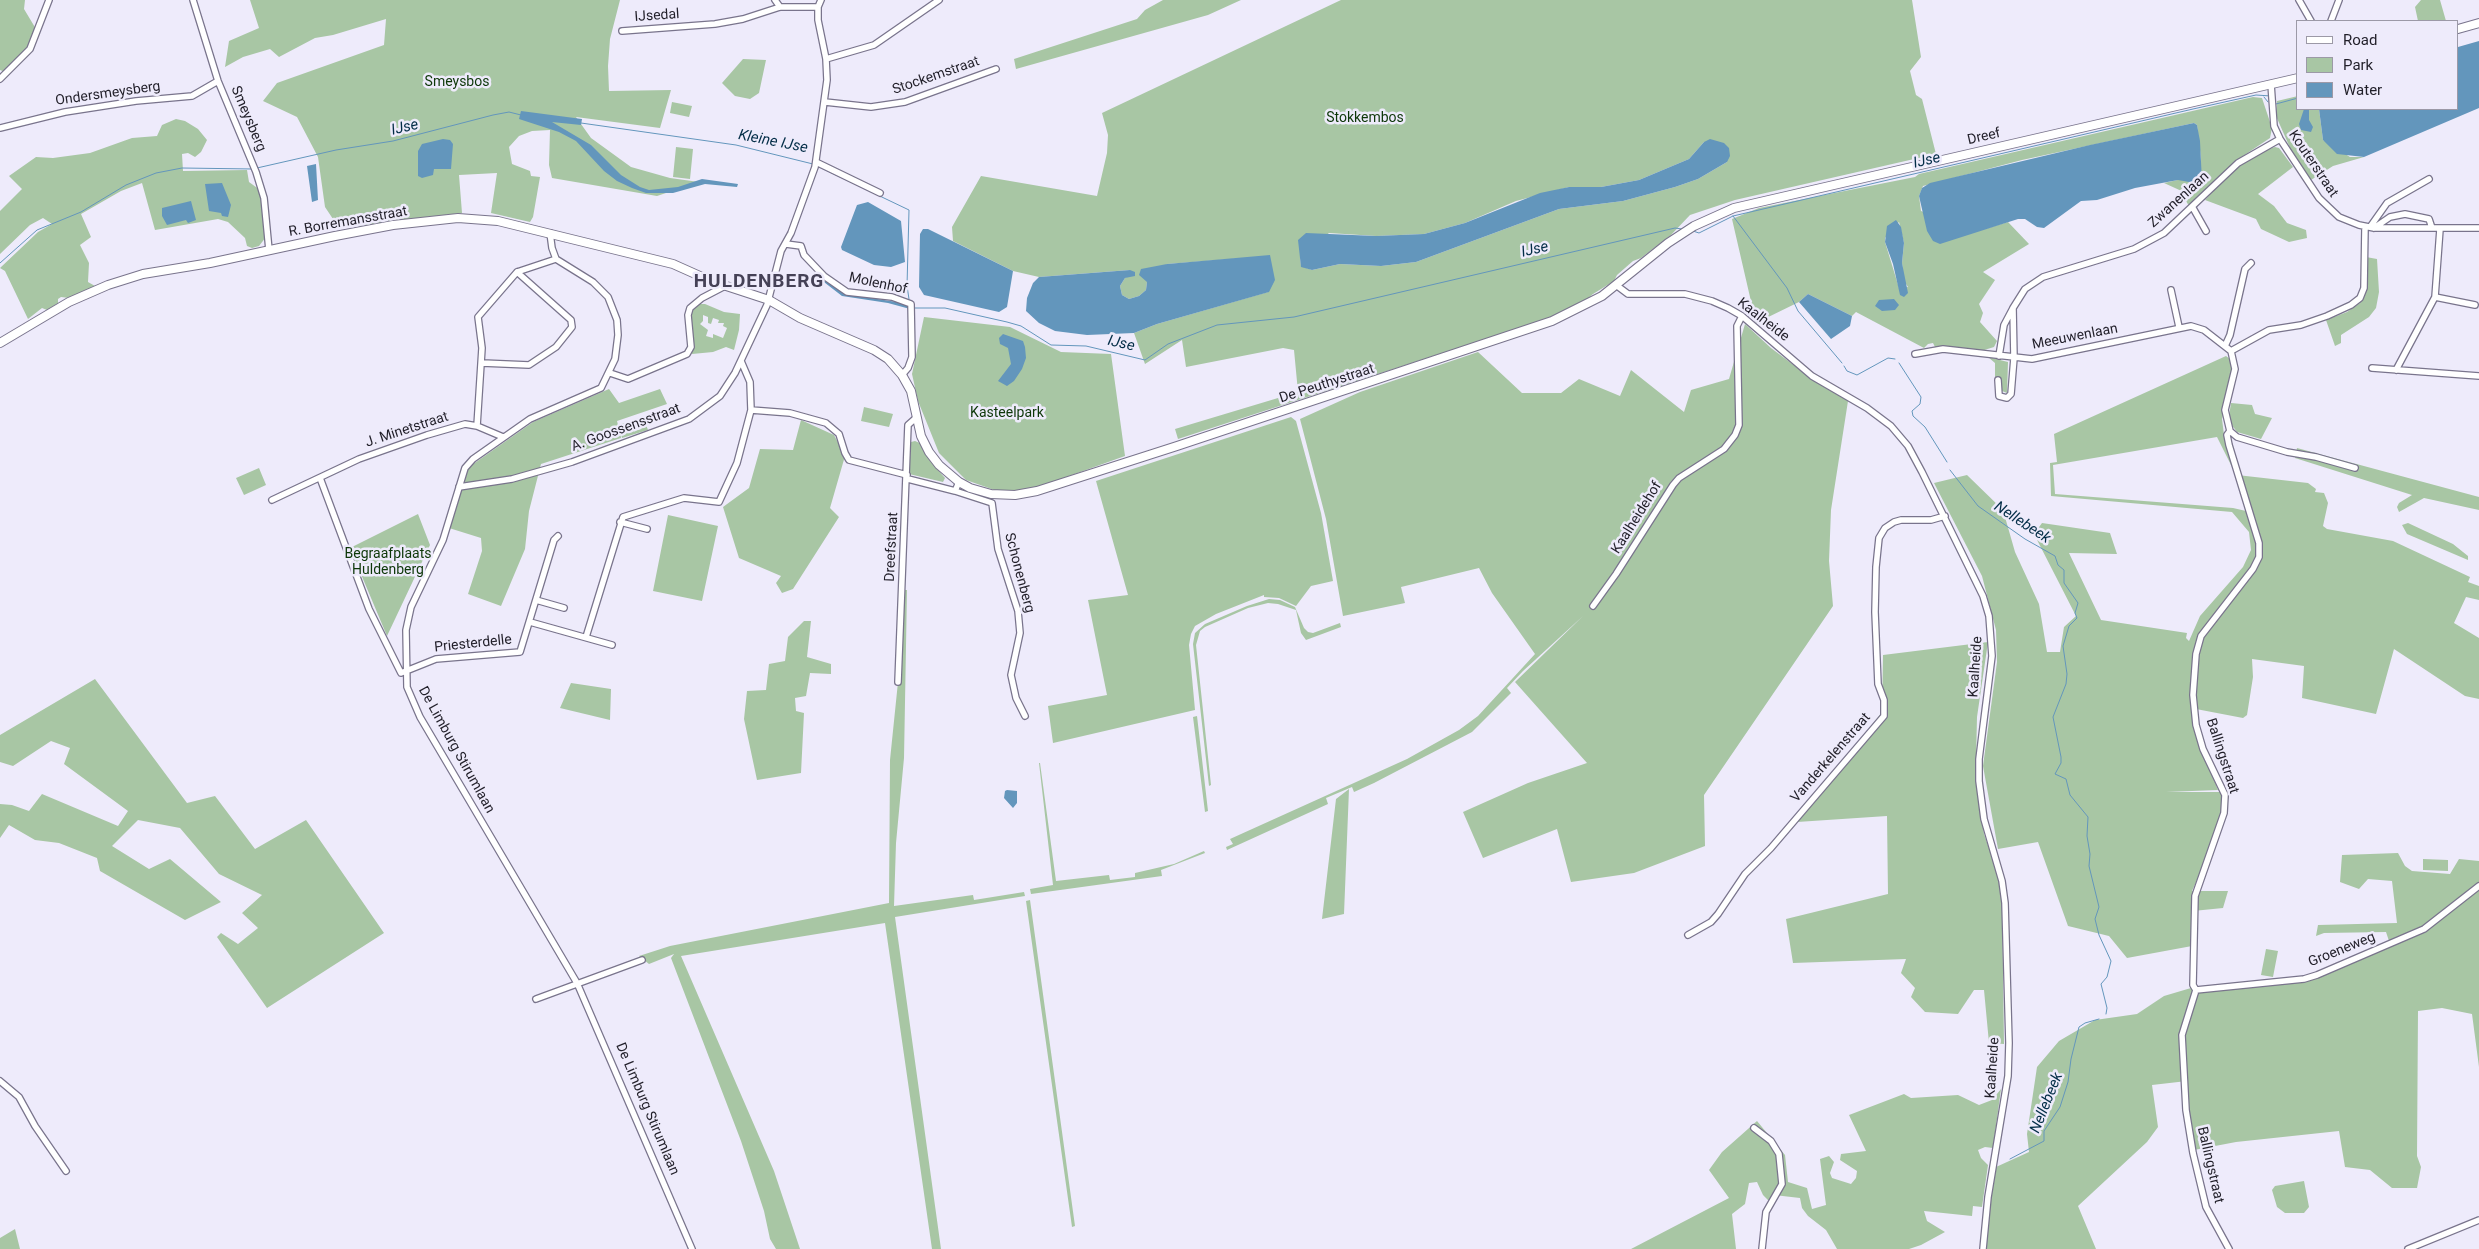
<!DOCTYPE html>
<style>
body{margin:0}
#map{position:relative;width:2479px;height:1249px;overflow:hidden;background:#eeebfb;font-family:Roboto,sans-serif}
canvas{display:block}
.legend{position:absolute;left:2296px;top:20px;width:162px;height:90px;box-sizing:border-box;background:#eeebfb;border:1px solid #9c99a7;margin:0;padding:6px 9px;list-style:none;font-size:15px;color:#211f29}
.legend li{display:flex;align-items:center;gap:10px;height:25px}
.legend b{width:25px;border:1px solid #9c99a7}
</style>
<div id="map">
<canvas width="2479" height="1249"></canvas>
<ul class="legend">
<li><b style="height:6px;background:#fff"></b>Road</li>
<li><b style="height:14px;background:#a8c6a4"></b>Park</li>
<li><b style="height:14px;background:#6396bc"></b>Water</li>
</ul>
</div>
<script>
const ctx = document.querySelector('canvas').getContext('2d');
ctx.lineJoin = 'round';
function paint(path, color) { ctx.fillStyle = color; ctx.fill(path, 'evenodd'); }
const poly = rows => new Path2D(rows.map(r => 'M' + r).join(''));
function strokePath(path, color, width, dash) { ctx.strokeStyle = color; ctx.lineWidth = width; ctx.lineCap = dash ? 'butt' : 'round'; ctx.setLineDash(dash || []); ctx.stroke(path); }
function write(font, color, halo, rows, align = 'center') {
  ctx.font = font + ' Roboto,sans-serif'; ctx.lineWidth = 5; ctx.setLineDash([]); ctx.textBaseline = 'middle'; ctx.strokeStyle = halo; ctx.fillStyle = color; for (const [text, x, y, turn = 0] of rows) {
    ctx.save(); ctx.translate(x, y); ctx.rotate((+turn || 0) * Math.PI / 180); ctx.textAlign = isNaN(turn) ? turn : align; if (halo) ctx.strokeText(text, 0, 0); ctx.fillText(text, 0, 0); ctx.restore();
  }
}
paint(poly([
 [0,0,25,0,24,9,36,29,34,39,24,53,5,72,0,70],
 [250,0,620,0,610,39,608,66,609,91,671,90,660,128,576,117,591,138,631,167,670,178,699,182,657,196,552,178,549,165,550,130,532,131,519,136,509,147,512,164,530,171,531,176,540,177,533,217,530,222,491,213,497,173,459,175,462,213,339,228,325,207,318,157,297,117,263,101,277,83,384,45,386,19,333,35,315,38,279,57,270,49,243,57,225,67,229,41,259,28],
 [1163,0,1241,0,1208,15,1016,69,1014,59,1137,19,1145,10],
 [1341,0,1912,0,1921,57,1910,71,1916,95,1922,99,1936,154,1735,200,1690,215,1671,235,1641,258,1633,261,1617,275,1614,281,1593,294,1581,304,1544,320,1178,439,1175,429,1298,392,1294,350,1283,348,1186,367,1182,340,1145,364,1134,333,1157,324,1268,292,1270,256,1167,264,1147,282,1146,290,1139,296,1129,299,1122,295,1120,286,1125,278,1130,275,1130,270,1039,277,1013,271,953,241,952,227,981,176,1097,196,1107,153,1108,135,1102,113],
 [1704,142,1727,162,1698,179,1675,187,1623,201,1559,209,1416,262,1381,266,1340,264,1312,270,1301,266,1300,256,1329,233,1376,236,1424,234,1465,223,1516,201,1569,187,1601,187,1639,180,1689,159],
 [2421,0,2440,0,2446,21,2418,21,2415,7],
 [743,59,766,60,759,93,750,99,735,96,722,83],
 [2298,96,2298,109,2319,109,2323,140,2350,157,2364,157,2333,166,2311,180,2291,150,2276,116,2277,101],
 [2253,97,2262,98,2272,128,2270,138,2237,160,2189,206,2186,201,2186,193,2164,183,2182,179,2197,184,2201,175,2201,158,2197,125,2194,123,2022,160,1923,186,1919,196,1921,211,1978,231,2008,222,2029,244,1983,272,1995,280,1979,304,1983,313,1980,322,1997,341,1994,347,1981,351,1935,347,1933,343,1928,344,1924,348,1856,312,1852,316,1808,294,1799,302,1756,323,1732,219,1759,208,1915,177,1919,174],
 [1899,222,1904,243,1902,263,1904,281,1908,287,1899,288,1885,242,1885,238],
 [672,102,692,106,689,117,670,113],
 [176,119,185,121,198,129,207,140,201,152,195,157,188,153,182,154,183,171,247,170,249,182,260,190,263,206,266,237,259,246,252,248,247,246,245,238,228,222,218,219,155,230,142,183,121,191,81,214,91,237,80,245,89,263,88,282,95,286,69,298,61,297,58,299,58,303,47,310,42,308,28,319,5,271,0,268,38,232,52,224,43,218,30,225,0,254,0,211,22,189,9,176,36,157,53,158,90,153,132,138,157,136,162,125],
 [676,147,693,149,690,179,673,177],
 [2275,147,2279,148,2293,167,2258,194,2274,206,2287,223,2306,230,2307,238,2289,242,2261,229,2256,219,2205,200,2234,169,2266,150],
 [2366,257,2377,259,2379,292,2376,308,2369,317,2341,335,2341,343,2335,346,2326,320,2347,312,2360,303,2366,291],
 [699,304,705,304,724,312,740,314,739,330,734,350,726,347,713,352,692,354,690,314,693,307],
 [703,315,708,317,708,323,711,324,713,318,719,320,718,323,724,323,723,326,727,328,723,338,713,334,713,338,706,336,708,330,700,324,703,321],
 [924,317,1010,327,1061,352,1111,354,1125,456,1044,485,1020,491,1000,492,966,480,939,453,918,401,912,374],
 [1745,324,1771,348,1819,384,1848,401,1831,510,1829,561,1833,606,1704,795,1705,846,1634,873,1571,882,1557,829,1483,858,1463,812,1528,783,1587,763,1515,682,1583,616,1523,671,1507,688,1511,693,1472,732,1374,783,1354,792,1352,787,1326,798,1328,804,1227,850,1226,847,1233,844,1230,839,1407,759,1459,730,1478,716,1535,654,1492,593,1479,568,1401,587,1405,603,1343,616,1326,519,1300,419,1360,392,1478,352,1522,393,1561,393,1579,379,1620,396,1631,370,1684,412,1691,390,1729,379],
 [2226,356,2230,359,2233,369,2222,419,2224,435,2236,475,2217,437,2053,465,2055,494,2233,508,2246,511,2237,475,2308,483,2316,489,2315,492,2324,493,2328,503,2323,526,2327,529,2393,541,2470,577,2468,582,2479,586,2479,600,2466,597,2454,623,2479,638,2479,699,2465,696,2394,649,2376,714,2302,698,2304,666,2252,659,2253,677,2247,715,2243,718,2196,709,2197,648,2195,731,2218,790,2166,792,2226,792,2229,797,2215,840,2192,891,2228,891,2223,908,2193,911,2192,946,2127,958,2109,936,2068,926,2038,842,1998,849,1983,766,1997,662,1996,630,1982,576,1934,483,1967,475,2003,510,2015,552,2039,604,2047,652,2060,652,2064,627,2076,616,2034,534,2042,523,2110,533,2117,554,2069,553,2101,620,2187,633,2186,638,2189,641,2200,616,2243,567,2251,550,2249,532,2232,512,2051,496,2050,463,2057,462,2054,434],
 [1988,357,2008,362,2007,393,2002,391,2002,380,1995,379,1995,363],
 [609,389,619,403,660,389,667,404,617,421,618,425,643,417,648,430,622,438,619,426,621,438,541,464,529,511,525,549,501,606,468,594,482,551,481,538,449,528,455,504,469,467,533,422],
 [2231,403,2252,405,2255,414,2272,418,2261,439,2237,432,2231,424,2229,416],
 [864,407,893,414,889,427,861,421],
 [1291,417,1296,421,1321,513,1333,581,1311,586,1296,606,1279,598,1264,597,1264,595,1216,614,1195,626,1191,634,1189,645,1195,710,1053,743,1048,706,1107,695,1088,600,1128,595,1096,481],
 [801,420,834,435,845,456,830,508,839,517,793,589,782,593,776,583,781,576,739,558,723,507,749,488,760,449,793,450],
 [915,441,922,444,930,461,945,478,943,482,909,474,911,442],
 [2297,448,2479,497,2479,510,2424,498,2399,512,2397,507,2399,503,2412,495,2295,458],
 [259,468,266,485,244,495,236,478],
 [418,514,430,545,387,636,350,548],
 [668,515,718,526,702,601,653,591],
 [2408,523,2453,544,2468,556,2468,560,2407,534,2402,525],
 [902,590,907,590,904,758,896,843,894,906,973,895,974,900,1024,892,1025,896,895,917,941,1249,932,1249,885,923,681,956,774,1171,800,1249,776,1249,770,1239,764,1211,741,1141,671,958,674,954,649,964,639,956,670,946,889,903,890,760,898,682],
 [1269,599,1280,600,1295,607,1304,628,1308,632,1313,633,1340,623,1341,627,1306,640,1301,633,1296,610,1278,604,1268,603,1248,608,1205,627,1200,631,1196,645,1211,785,1209,786,1193,644,1195,633,1205,624,1247,606],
 [804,621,811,621,807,657,831,664,831,674,810,673,806,696,795,698,796,711,804,713,801,773,757,780,744,719,747,691,766,690,769,664,785,661,788,637],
 [1988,642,1977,717,1976,761,1984,834,1997,871,2002,898,2004,1044,1989,1043,1984,990,1974,990,1958,1014,1925,1012,1911,997,1915,988,1901,973,1906,959,1793,963,1786,919,1888,894,1887,816,1797,822,1882,712,1883,655],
 [95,679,187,803,215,796,255,849,306,820,384,933,267,1008,217,937,221,933,238,944,258,928,242,913,262,895,219,874,180,828,138,820,112,846,149,869,170,859,221,902,185,920,100,871,97,858,59,843,35,840,9,825,0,838,0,804,12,805,29,811,42,794,118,826,128,811,64,764,70,748,51,741,13,766,0,762,0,735],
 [571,683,611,689,610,720,560,708],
 [1197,716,1208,811,1205,812,1193,717],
 [1039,763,1040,763,1056,881,1109,875,1110,880,1135,877,1135,873,1174,864,1204,851,1205,853,1161,870,1162,876,1031,894,1030,889,1053,885],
 [1349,789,1344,914,1322,919,1336,799],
 [2398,853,2405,866,2412,871,2450,874,2459,859,2479,861,2479,1067,2472,1014,2442,1008,2418,1011,2417,1156,2421,1167,2417,1188,2392,1188,2370,1170,2345,1167,2339,1131,2236,1142,2194,1150,2188,1112,2187,1081,2152,1085,2158,1127,2147,1142,2078,1206,2096,1249,1986,1249,1987,1223,1996,1167,2029,1152,2027,1134,2037,1067,2059,1041,2095,1020,2137,1014,2164,996,2191,988,2220,984,2290,984,2341,968,2357,956,2389,941,2386,932,2324,933,2316,936,2318,925,2397,923,2392,881,2368,879,2359,889,2340,882,2342,855],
 [2423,859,2448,860,2448,871,2423,870],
 [1030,900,1075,1226,1072,1227,1026,901],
 [2266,949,2278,951,2273,977,2261,975],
 [2001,1089,1993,1148,1985,1147,1978,1150,1981,1158,1988,1165,1982,1207,1973,1206,1972,1216,1924,1211,1927,1221,1945,1232,1921,1245,1909,1249,1837,1249,1826,1230,1808,1216,1802,1208,1800,1198,1774,1195,1770,1202,1763,1195,1757,1182,1749,1183,1745,1204,1732,1214,1736,1249,1631,1249,1729,1198,1709,1170,1722,1152,1757,1121,1785,1155,1788,1182,1807,1188,1812,1209,1826,1205,1820,1159,1829,1156,1834,1162,1830,1173,1832,1178,1851,1184,1856,1178,1857,1171,1840,1160,1841,1154,1866,1151,1849,1115,1904,1094,1911,1098,1958,1095,1979,1105,1992,1100],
 [2304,1181,2309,1207,2304,1213,2285,1213,2277,1207,2272,1190,2275,1186],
 [15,1229,20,1249,0,1249,0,1238]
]), '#a8c6a4');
paint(poly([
 [2479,41,2479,108,2364,157,2337,154,2323,140,2319,109,2458,109,2458,47],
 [2304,109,2309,109,2309,120,2313,127,2311,132,2301,130,2299,124],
 [521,111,582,119,581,125,552,122,591,145,621,175,640,187,649,190,678,187,702,179,738,184,737,187,705,184,673,193,646,193,632,188,617,181,604,171,576,141,559,132,519,119],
 [2194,123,2197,125,2200,141,2202,182,2200,184,2178,180,2135,188,2097,200,2081,201,2044,228,2037,227,2025,219,2018,219,1940,244,1933,241,1927,231,1919,196,1922,188,1930,183,2090,145],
 [443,139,450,140,453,144,451,169,434,169,433,175,422,178,418,176,418,151,422,144],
 [1710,139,1724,143,1729,148,1730,156,1727,162,1698,179,1675,187,1623,201,1559,209,1416,262,1381,266,1340,264,1312,270,1301,267,1298,240,1306,233,1376,236,1424,234,1465,223,1540,193,1569,187,1601,187,1639,180,1689,159,1704,142],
 [316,164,318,200,312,202,307,166],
 [222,183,231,205,228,217,222,216,221,213,209,211,205,184],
 [191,201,196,220,188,223,186,220,167,225,162,216,162,208],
 [868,202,901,221,905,262,891,267,874,265,842,250,841,247,857,205],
 [1896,220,1901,227,1904,243,1902,263,1908,293,1904,297,1900,295,1893,264,1885,242,1887,226],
 [923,229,928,229,1013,271,1007,307,999,312,924,295,919,287,920,234],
 [1270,255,1275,280,1269,292,1157,324,1134,333,1087,335,1055,331,1039,323,1026,311,1027,298,1033,283,1039,277,1130,270,1135,272,1135,276,1125,278,1120,286,1122,295,1129,299,1139,296,1146,290,1147,282,1139,275,1141,269,1167,264],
 [822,277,845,294,897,302,910,307,910,309,888,303,842,296,820,279],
 [1808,294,1852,316,1850,326,1831,339,1799,302],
 [1894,299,1899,305,1895,310,1882,311,1875,306,1879,300],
 [1003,334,1023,341,1025,347,1026,358,1022,369,1014,381,1007,386,998,381,1011,364,1008,348,1000,344,999,338],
 [1007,790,1017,791,1017,803,1013,808,1004,798,1005,791]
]), '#6396bc');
strokePath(poly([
 [2264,97,2268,102],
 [2276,104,2298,98],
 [581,123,736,145,813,164],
 [817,166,909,210,907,286,909,299],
 [257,168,336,150,393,141,493,115,509,112,521,115],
 [1733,216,1787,288,1798,311,1842,363],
 [1693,231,1699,233,1733,216,2193,109,2256,95,2271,96],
 [0,263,37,230,81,212,126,185,156,173,182,168,253,169],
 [913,308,945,308,1007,322,1021,326,1051,345,1086,346,1145,360,1168,344,1217,325,1294,317,1675,228,1682,229],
 [1899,363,1921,397,1920,404,1912,411,1913,416,1925,427,1947,462],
 [1844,366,1847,371,1857,375,1888,358,1895,359],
 [1950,470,1978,506,2025,539,2055,556,2058,565,2064,570,2064,583,2078,603,2075,613,2077,618,2069,626,2063,646,2067,674,2066,684,2053,717,2061,757,2061,763,2055,774,2066,779,2070,795,2088,817,2087,836,2090,854,2089,866,2099,907,2095,919,2099,935,2111,961,2107,977,2101,984,2107,1008,2106,1014],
 [2010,1159,2044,1141,2044,1131,2060,1107,2068,1082,2071,1059,2079,1027,2085,1023,2099,1019]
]), '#6396bc', 1);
const minor = poly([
 [193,0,218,81,256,172,264,198,269,250],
 [775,0,780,7],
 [2299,0,2311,21],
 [2331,21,2339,0],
 [622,31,715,24,743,19,780,7,818,7],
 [826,59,874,45,939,0],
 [0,79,30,49,49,0],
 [2271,84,2274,126,2280,139,2319,198,2339,217,2359,225,2374,228,2479,228],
 [825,102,871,107,905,102,996,69],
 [0,128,65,112,136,101,192,96,218,81],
 [816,162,880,193],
 [2193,208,2206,231],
 [2370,227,2387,203,2429,179],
 [2374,228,2390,217,2405,214,2429,219,2432,228],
 [550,233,552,248,556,259,593,282,608,297,617,320,618,335,615,359,601,388,530,419,473,459,465,468,443,540,411,607,406,630,407,687,420,717,577,983,692,1249],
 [786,244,801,246,804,255,824,276,847,292,892,297,911,304,912,357,908,368,902,375],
 [1616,285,1628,294,1685,294,1712,301,1728,308,1742,316,1812,376,1867,408,1891,426,1908,446,1922,472,1983,596,1989,616,1992,656,1979,759,1979,781,1984,819,2002,881,2005,903,2009,1043,2008,1076,1988,1197,1983,1249],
 [2171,290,2179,327],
 [2435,297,2475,305],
 [2013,308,2025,289,2043,277,2134,249,2164,233,2238,163,2280,139],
 [2225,346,2230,335,2245,269,2251,263],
 [2231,351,2235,369,2225,410,2230,431,2237,437,2287,452,2316,457,2355,468],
 [2231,351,2269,330,2301,325,2327,316,2351,305,2360,298,2364,288,2365,227],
 [1915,354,1943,349,2032,359,2191,326,2204,330,2231,351],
 [482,363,529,365,556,347,572,327,571,320,517,272],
 [2372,368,2479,376],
 [2396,370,2435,297,2440,229],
 [610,373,628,379,687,354,691,347,688,315,690,308,702,298,725,286],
 [1998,380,1999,396,2007,398,2011,394,2014,358,2013,308,2004,325,1999,356],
 [751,410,790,413,826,423,839,434,845,453,849,460,907,475],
 [477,426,482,348,478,317,517,272,556,259],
 [320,478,369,609,401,673,436,659,520,652,554,540,558,536],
 [908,479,955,491,959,482],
 [459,487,512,479,572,462,689,419,720,396,735,373,767,305,781,251,791,233,815,167,827,80,826,59,818,20,818,7,821,0],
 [955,491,992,503,998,549,1018,611,1020,633,1011,675,1016,698,1025,716],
 [272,500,359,459,427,435,465,424,477,426,503,437],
 [620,522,647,529],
 [536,600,564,608],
 [1593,606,1616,574,1673,485,1679,478,1724,449,1735,435,1739,425,1737,326,1742,316],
 [530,622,612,645],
 [586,637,623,517,684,498,719,502,737,463,751,410,750,382,741,361],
 [898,682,908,425,917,417],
 [1688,935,1711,922,1718,914,1745,874,1771,848,1884,716,1884,700,1878,684,1875,612,1876,567,1879,538,1885,528,1894,522,1901,520,1931,520,1945,516],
 [2196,990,2193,985,2195,896,2224,813,2225,795,2203,749,2196,725,2193,695,2196,654,2201,636,2253,569,2259,557,2259,543,2229,445,2227,435,2230,431],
 [2196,990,2304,979,2317,975,2424,929,2479,886],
 [2196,990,2182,1035,2186,1110,2193,1153,2206,1207,2229,1249],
 [536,999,642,960],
 [0,1081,19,1097,35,1126,66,1171],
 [1754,1128,1771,1141,1779,1154,1782,1184,1766,1212,1762,1249],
 [2408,1249,2479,1220]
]);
const major = poly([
 [2458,29,2479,23],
 [0,343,69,302,108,285,143,274,210,263,335,236,393,225,458,218,498,221,673,264,711,281,769,300,800,318,874,350,888,359,902,375,911,391,921,436,929,452,939,465,959,482,970,488,991,494,1015,495,1037,491,1177,446,1552,321,1602,296,1668,243,1694,226,1734,208,2298,78]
]);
strokePath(minor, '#79748c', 8);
strokePath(major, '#79748c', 10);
strokePath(minor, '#fff', 5.5);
strokePath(major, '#fff', 8);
write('14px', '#211f29', '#eeebfb', [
 ["IJsedal",657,16,-4],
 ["Stockemstraat",936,76,-19],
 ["Ondersmeysberg",108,94,-8],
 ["Smeysberg",248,119,67],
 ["Dreef",1984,137,-13],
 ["Kouterstraat",2313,164,56],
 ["Zwanenlaan",2179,200,-42],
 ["R. Borremansstraat",348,222,-10],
 ["Molenhof",878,284,12],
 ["Kaalheide",1763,320,38],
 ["Meeuwenlaan",2075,337,-11],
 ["De Peuthystraat",1327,384,-18],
 ["A. Goossensstraat",626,428,-20],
 ["J. Minetstraat",407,430,-18],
 ["Kaalheidehof",1637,518,-58],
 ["Dreefstraat",892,547,-87],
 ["Schonenberg",1019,573,75],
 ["Priesterdelle",473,644,-6],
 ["Kaalheide",1976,667,-86],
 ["De Limburg Stirumlaan",456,750,61],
 ["Ballingstraat",2222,756,72],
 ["Vanderkelenstraat",1831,758,-49],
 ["Groeneweg",2342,950,-22],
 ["Kaalheide",1993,1068,-86],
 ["De Limburg Stirumlaan",647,1109,67],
 ["Ballingstraat",2210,1165,77]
]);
write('14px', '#0d3708', '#eeebfb', [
 ["Smeysbos",457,82],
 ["Stokkembos",1365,118],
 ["Kasteelpark",1007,413],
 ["Begraafplaats",388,554],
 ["Huldenberg",388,570]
]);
write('italic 15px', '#032d47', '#eeebfb', [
 ["IJse",405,128,-13],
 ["Kleine IJse",773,142,11],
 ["IJse",1927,161,-13],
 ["IJse",1535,250,-13],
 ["IJse",1121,344,13],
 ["Nellebeek",2022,523,33],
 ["Nellebeek",2047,1103,-68]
]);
ctx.letterSpacing = '1px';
write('bold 19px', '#454156', '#eeebfb', [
 ["HULDENBERG",759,282]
]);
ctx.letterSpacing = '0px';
</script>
